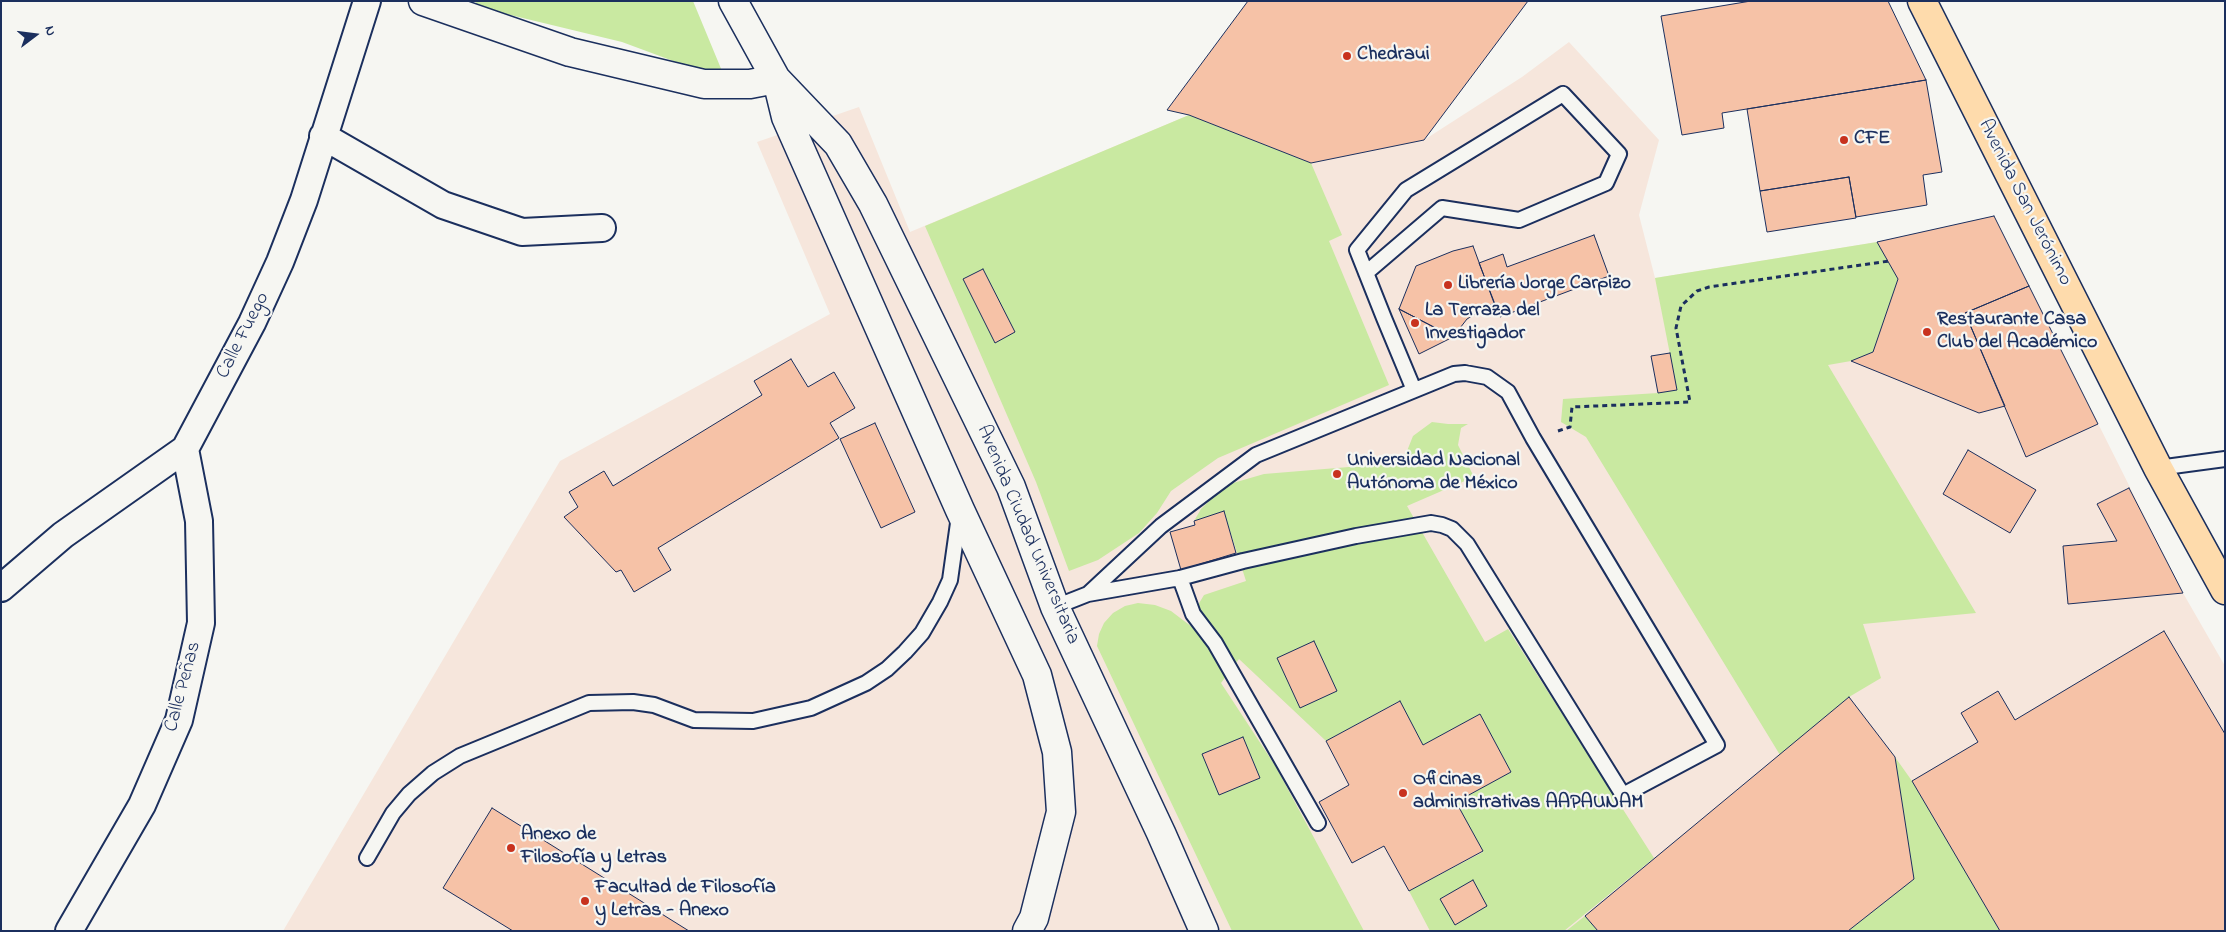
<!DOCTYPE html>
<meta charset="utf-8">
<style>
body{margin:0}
#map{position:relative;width:2226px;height:932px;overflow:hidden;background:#f6f6f2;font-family:"Indie Flower",sans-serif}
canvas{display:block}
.frame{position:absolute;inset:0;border:2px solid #1b2f5e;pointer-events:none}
.north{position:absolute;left:10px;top:10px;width:50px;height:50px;-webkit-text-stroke:4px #f6f6f2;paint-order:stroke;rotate:75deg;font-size:14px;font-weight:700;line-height:20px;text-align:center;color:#1b2f5e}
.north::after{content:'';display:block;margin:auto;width:18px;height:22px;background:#1b2f5e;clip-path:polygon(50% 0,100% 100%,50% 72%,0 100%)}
</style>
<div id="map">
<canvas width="2226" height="932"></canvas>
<div class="frame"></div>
<div class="north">N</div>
</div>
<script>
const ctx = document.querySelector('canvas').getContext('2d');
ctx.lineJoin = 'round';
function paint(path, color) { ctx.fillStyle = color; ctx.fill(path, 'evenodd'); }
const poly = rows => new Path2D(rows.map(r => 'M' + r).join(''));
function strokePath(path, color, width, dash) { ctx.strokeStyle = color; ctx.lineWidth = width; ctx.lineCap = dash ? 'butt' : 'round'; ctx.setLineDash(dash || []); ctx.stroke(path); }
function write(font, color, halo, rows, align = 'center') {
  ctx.font = font + ' "Indie Flower",sans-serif'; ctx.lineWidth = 4.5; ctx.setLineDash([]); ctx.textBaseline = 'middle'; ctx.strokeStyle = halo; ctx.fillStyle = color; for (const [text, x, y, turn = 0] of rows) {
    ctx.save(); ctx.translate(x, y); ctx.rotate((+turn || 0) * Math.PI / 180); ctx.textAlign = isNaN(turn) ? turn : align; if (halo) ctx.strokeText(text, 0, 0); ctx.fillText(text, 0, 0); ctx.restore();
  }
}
paint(poly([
 [1569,42,1659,140,1639,215,1655,278,1877,242,1994,216,2183,593,2225,666,2225,931,283,931,560,461,830,314,757,142,859,107,910,232,1189,115,1311,163,1424,140,1522,77]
]), '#f6e6dc');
paint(poly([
 [476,1,693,1,722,71,711,75,622,42,498,12,475,6],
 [1189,115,1311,163,1342,235,1329,241,1389,385,1218,458,1171,491,1157,513,1139,533,1098,560,1069,571,1036,482,925,226],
 [1877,242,1898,279,1873,352,1851,361,1828,365,1976,613,1863,624,1881,678,1849,697,1780,755,1586,437,1561,422,1563,399,1658,393,1677,390,1655,278],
 [1432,422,1448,424,1468,424,1461,428,1458,445,1474,477,1407,506,1485,642,1508,629,1654,858,1564,931,1430,931,1409,891,1483,852,1456,802,1511,772,1480,714,1423,745,1399,701,1326,741,1239,659,1221,683,1276,767,1364,931,1232,931,1097,646,1099,634,1104,623,1113,613,1125,606,1138,603,1155,605,1171,611,1196,630,1198,605,1204,595,1246,581,1224,512,1194,521,1201,509,1220,490,1233,483,1264,474,1361,466,1405,456,1413,436],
 [1895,757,1912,781,2000,931,1848,931,1914,879],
 [1585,916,1598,931,1566,931]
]), '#c9e9a1');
const building = poly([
 [1248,1,1528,1,1424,140,1311,163,1189,115,1167,110,1248,1],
 [1751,1,1888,1,1926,80,1722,113,1724,128,1682,135,1661,16,1751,1],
 [1926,80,1942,172,1923,175,1927,205,1856,217,1849,177,1760,191,1747,109,1926,80],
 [1849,177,1856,218,1767,232,1760,191,1849,177],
 [1994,216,2029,286,1965,313,2005,406,1979,413,1851,361,1873,352,1898,279,1877,242,1994,216],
 [1594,235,1609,276,1500,317,1479,263,1503,254,1507,267,1594,235],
 [1473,246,1494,303,1467,319,1453,337,1399,309,1416,266,1453,251,1473,246],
 [983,269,1015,332,995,343,963,279,983,269],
 [2029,286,2098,424,2026,457,1965,313,2029,286],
 [1399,309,1453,337,1419,354,1399,309],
 [1670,353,1677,390,1658,393,1651,356,1670,353],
 [791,359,808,387,834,372,855,408,830,423,839,438,658,548,671,570,634,592,621,570,616,572,564,517,578,507,569,492,604,471,613,486,762,395,754,381,791,359],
 [875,423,915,512,881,528,840,439,875,423],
 [1968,450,2036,490,2010,533,1943,494,1968,450],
 [2129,488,2183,593,2068,604,2063,546,2117,541,2097,504,2129,488],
 [1224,511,1236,553,1181,570,1170,532,1195,525,1194,521,1224,511],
 [2164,631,2225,734,2225,931,2000,931,1912,781,1978,742,1961,713,1998,691,2015,720,2164,631],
 [1314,641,1337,691,1300,708,1277,658,1314,641],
 [1849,697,1895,757,1914,879,1848,931,1598,931,1585,916,1849,697],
 [1400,701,1423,745,1480,714,1511,772,1456,802,1483,851,1409,891,1384,846,1352,863,1319,802,1349,785,1326,741,1400,701],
 [1243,737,1260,778,1219,795,1202,754,1243,737],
 [492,808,689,931,513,931,443,888,492,808],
 [1473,880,1487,906,1455,925,1440,899,1473,880]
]);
paint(building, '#f6c2a7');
strokePath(building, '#1b2f5e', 1);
const lane = poly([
 [1366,273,1442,208,1519,220,1606,183,1619,154,1563,94,1406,190,1357,250,1384,318,1414,390],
 [1465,373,1487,377,1508,392,1533,438,1717,745,1623,795,1467,544,1452,529,1442,525,1431,523,1356,536,1243,561,1180,578,1088,594,1161,526,1256,455,1454,374,1465,373],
 [2158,468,2225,459],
 [1180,578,1193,614,1215,643,1318,823],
 [1055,607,1088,594],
 [367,858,393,813,409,794,433,773,460,756,589,703,633,702,654,705,694,720,753,721,811,708,866,683,887,669,905,652,922,633,940,602,950,580,959,516]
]);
const street = poly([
 [323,136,443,205,522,232,602,228],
 [1,588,63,535,185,449,252,323,280,262,304,200,367,1],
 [69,931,142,805,179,720,201,623,199,521,185,449]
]);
const secondary = poly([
 [423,1,570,52,704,84,750,84,776,79],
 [733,1,776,79,838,144,873,204,1011,487,1055,607,1161,833,1204,931],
 [777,80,786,117,960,510,1037,675,1057,752,1061,812,1034,918,1027,931]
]);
const primary = poly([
 [1922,1,2158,468,2225,590]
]);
strokePath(lane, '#1b2f5e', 18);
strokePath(street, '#1b2f5e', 30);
strokePath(secondary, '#1b2f5e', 31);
strokePath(primary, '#1b2f5e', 31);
strokePath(poly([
 [1558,431,1570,427,1572,407,1690,402,1676,328,1681,306,1697,291,1709,287,1889,261]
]), '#1b2f5e', 3, [5, 4]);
strokePath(lane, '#f6f6f2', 14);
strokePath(street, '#f6f6f2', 26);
strokePath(secondary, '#f6f6f2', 28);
strokePath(primary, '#fedbac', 28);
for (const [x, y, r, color] of [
 [1347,56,5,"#c8321e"],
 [1844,140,5,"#c8321e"],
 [1448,285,5,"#c8321e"],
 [1415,323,5,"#c8321e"],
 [1927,332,5,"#c8321e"],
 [1337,474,5,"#c8321e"],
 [1403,793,5,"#c8321e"],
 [511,848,5,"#c8321e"],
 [585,901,5,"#c8321e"]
]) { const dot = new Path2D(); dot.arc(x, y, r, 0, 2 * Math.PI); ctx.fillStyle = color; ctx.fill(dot); strokePath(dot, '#f6f6f2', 2); }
write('bold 20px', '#1b2f5e', '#f6f6f2', [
 ["Chedraui",1357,56],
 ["CFE",1854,140],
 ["Librería Jorge Carpizo",1458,285],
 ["La Terraza del",1425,312],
 ["Investigador",1425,335],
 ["Restaurante Casa",1937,321],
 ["Club del Académico",1937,344],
 ["Universidad Nacional",1347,462],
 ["Autónoma de México",1347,485],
 ["Oficinas",1413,781],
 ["administrativas AAPAUNAM",1413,804],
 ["Anexo de",521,836],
 ["Filosofía y Letras",521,859],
 ["Facultad de Filosofía",595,889],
 ["y Letras - Anexo",595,912]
], 'left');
write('20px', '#1b2f5e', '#f6f6f2', [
 ["Avenida San Jerónimo",2024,203,63],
 ["Calle Fuego",244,336,-63],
 ["Avenida Ciudad Universitaria",1027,535,67],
 ["Calle Peñas",184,687,-75]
]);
</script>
